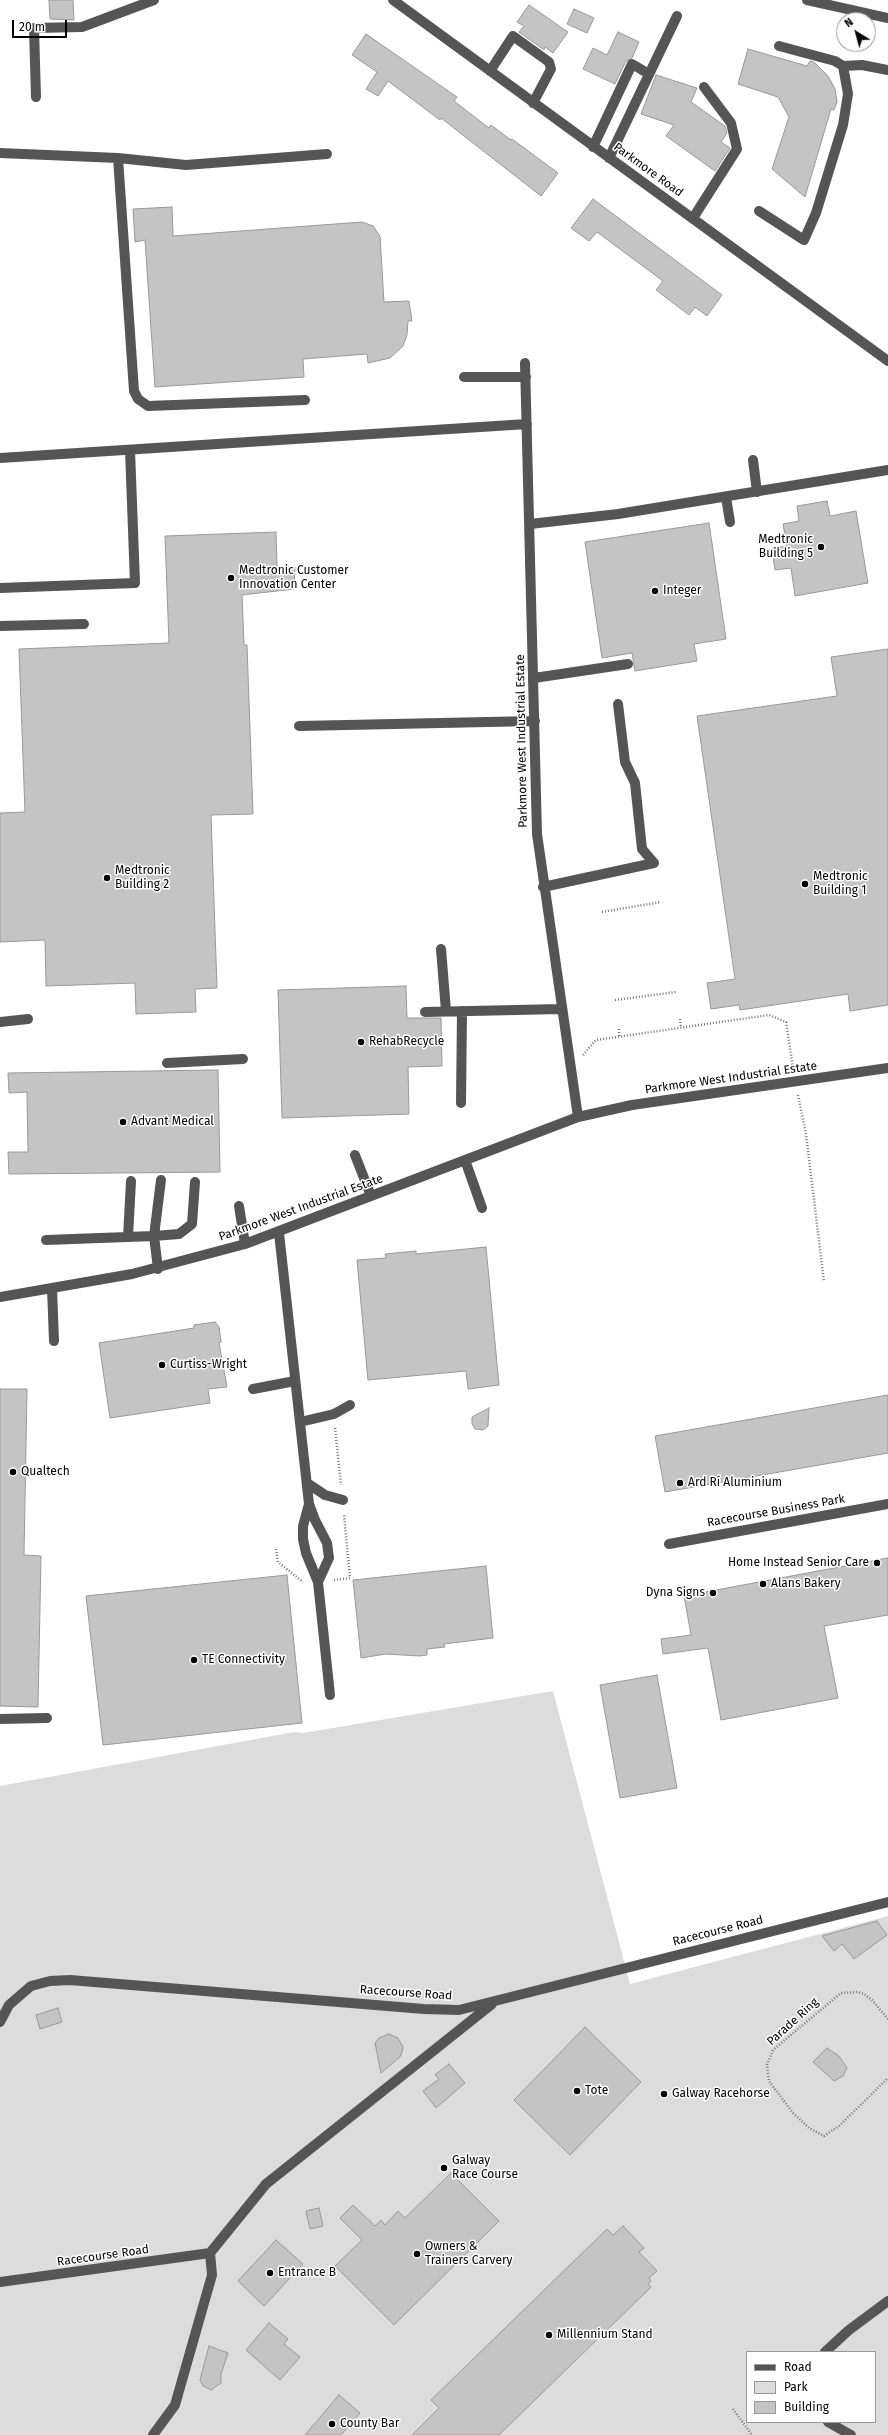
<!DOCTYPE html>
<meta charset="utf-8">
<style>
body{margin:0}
#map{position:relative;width:888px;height:2435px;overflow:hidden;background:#fff;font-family:"Fira Sans",sans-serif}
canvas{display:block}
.legend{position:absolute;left:746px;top:2351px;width:130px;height:72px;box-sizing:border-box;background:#fff;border:1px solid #999;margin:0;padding:5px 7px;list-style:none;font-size:12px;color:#000}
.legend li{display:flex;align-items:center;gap:8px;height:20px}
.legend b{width:20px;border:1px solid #999}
.north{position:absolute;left:836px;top:12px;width:40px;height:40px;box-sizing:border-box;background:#fff;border:1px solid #999;border-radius:50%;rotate:323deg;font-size:11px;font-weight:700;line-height:16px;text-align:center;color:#000}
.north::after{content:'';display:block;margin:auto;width:14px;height:18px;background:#000;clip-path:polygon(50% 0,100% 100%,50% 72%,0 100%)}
.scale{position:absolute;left:12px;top:20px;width:55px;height:18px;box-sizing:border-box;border:2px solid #000;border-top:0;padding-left:5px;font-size:12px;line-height:14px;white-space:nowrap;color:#000;-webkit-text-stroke:3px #fff;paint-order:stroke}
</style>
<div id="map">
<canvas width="888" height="2435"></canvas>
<ul class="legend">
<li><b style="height:5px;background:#555"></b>Road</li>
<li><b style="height:11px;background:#dcdcdc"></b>Park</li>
<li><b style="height:11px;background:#c4c4c4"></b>Building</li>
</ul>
<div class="north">N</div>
<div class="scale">20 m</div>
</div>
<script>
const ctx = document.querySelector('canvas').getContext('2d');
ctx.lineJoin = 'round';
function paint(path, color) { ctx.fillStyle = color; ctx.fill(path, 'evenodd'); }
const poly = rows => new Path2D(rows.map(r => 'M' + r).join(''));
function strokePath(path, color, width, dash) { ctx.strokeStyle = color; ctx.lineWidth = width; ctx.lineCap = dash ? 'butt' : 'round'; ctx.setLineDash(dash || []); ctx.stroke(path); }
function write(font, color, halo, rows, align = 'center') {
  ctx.font = font + ' "Fira Sans",sans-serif'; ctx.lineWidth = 3; ctx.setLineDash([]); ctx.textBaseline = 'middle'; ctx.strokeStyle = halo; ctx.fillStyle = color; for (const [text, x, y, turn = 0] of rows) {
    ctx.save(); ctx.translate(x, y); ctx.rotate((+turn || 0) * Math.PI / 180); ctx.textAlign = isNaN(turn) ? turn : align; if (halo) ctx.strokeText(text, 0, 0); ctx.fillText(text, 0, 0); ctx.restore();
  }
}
paint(poly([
 [553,1691,630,1984,888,1916,888,2435,0,2435,0,1786,294,1732,303,1733],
 [747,2352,875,2352,875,2422,747,2422]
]), '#dcdcdc');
const building = poly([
 [49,0,73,0,74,20,50,19,49,0],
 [529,5,568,32,553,53,545,47,544,50,519,32,524,26,517,22,529,5],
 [574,9,594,18,587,33,567,24,574,9],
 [618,32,639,42,632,58,626,61,615,84,583,69,593,48,607,55,618,32],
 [366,34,457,97,454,101,489,128,491,125,511,140,512,139,558,173,541,196,441,118,440,120,388,81,378,96,366,89,377,72,352,55,366,34],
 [748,49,807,66,810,61,814,62,828,76,835,89,837,102,834,110,831,109,805,197,772,169,789,117,778,97,738,84,748,49],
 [656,75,697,88,691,102,725,126,727,133,721,142,730,148,715,171,666,136,674,125,641,114,656,75],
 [593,199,722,295,707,316,695,307,689,315,656,290,663,281,597,232,589,241,571,228,593,199],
 [172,207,173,236,362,222,373,226,380,236,384,302,409,301,412,321,408,321,407,335,403,346,390,358,368,363,367,354,303,359,304,377,155,387,145,240,135,242,133,209,172,207],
 [827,501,830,516,856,511,868,583,795,596,791,568,775,570,772,549,787,546,783,524,799,521,797,506,827,501],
 [709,523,726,639,694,644,697,661,635,671,632,653,602,658,585,542,709,523],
 [276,532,277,567,295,567,294,589,242,595,244,645,247,645,253,814,211,815,217,988,195,989,196,1012,136,1014,135,983,46,986,45,940,0,942,0,813,25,812,19,649,169,643,165,536,276,532],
 [888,649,888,1005,850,1011,848,994,740,1010,739,1005,711,1009,707,983,735,979,697,716,837,696,831,657,888,649],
 [406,986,407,1018,441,1018,442,1066,408,1067,409,1114,282,1118,278,990,406,986],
 [218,1070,220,1172,9,1174,8,1152,28,1152,27,1092,9,1093,8,1073,218,1070],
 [486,1247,499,1385,468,1389,466,1371,368,1380,357,1260,386,1258,385,1254,416,1251,416,1254,486,1247],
 [215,1322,219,1327,221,1342,219,1343,227,1387,208,1389,210,1403,110,1418,99,1343,194,1328,194,1325,215,1322],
 [0,1389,27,1389,24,1555,41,1556,38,1707,0,1706,0,1389],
 [888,1395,888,1453,665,1492,655,1436,888,1395],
 [489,1408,488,1426,483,1430,475,1429,472,1424,472,1417,489,1408],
 [888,1558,888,1615,824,1626,838,1698,721,1720,708,1648,663,1654,661,1639,691,1635,684,1596,888,1558],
 [486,1566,493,1638,444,1644,445,1647,427,1649,427,1655,420,1656,386,1654,361,1658,353,1580,486,1566],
 [287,1575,302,1723,103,1745,86,1596,287,1575],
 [657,1675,677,1788,620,1798,600,1685,657,1675],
 [877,1921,887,1935,854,1959,842,1944,834,1951,822,1936,877,1921],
 [58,2008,62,2022,40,2029,36,2015,58,2008],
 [585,2027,641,2082,570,2155,514,2100,585,2027],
 [389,2034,398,2038,403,2047,402,2052,400,2057,381,2073,375,2043,379,2038,389,2034],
 [827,2048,839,2056,847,2068,843,2076,834,2081,813,2062,827,2048],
 [449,2064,465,2083,436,2108,423,2091,439,2079,435,2075,449,2064],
 [451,2173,499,2221,394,2325,335,2266,362,2240,340,2218,353,2205,375,2226,381,2220,385,2225,398,2211,405,2218,451,2173],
 [319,2208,323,2226,310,2229,306,2211,319,2208],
 [623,2226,644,2248,639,2252,657,2271,649,2278,651,2281,648,2284,651,2287,499,2435,412,2435,439,2408,431,2400,607,2229,613,2235,623,2226],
 [276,2240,303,2264,264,2306,238,2281,276,2240],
 [269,2323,288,2339,284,2344,300,2357,280,2380,246,2350,269,2323],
 [209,2346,228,2353,221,2374,221,2383,211,2390,203,2386,200,2380,209,2346],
 [339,2395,360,2413,341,2435,305,2435,339,2395]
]);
paint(building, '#c4c4c4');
strokePath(building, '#999', 1);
strokePath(poly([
 [602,912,661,902],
 [615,1000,676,992],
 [680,1019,681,1027],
 [619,1029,619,1036],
 [583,1055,596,1040,769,1015,786,1022,793,1068],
 [798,1095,806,1134,824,1282],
 [335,1428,341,1485],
 [276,1549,278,1562,303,1582],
 [334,1580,350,1578,344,1514],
 [888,2019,872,2000,864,1994,858,1992,841,1993,773,2050,767,2065,769,2081,793,2113,809,2128,824,2136,839,2126,888,2078],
 [733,2409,752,2435]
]), '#777', 2.5, [1, 2]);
strokePath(poly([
 [393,0,888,361],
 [807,0,888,18],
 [843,66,862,65,888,70],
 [490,71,513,36,549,62,551,69,533,103],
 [36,97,34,28,82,27,154,0],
 [593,147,632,64,649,74],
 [0,153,118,158,186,165,327,154],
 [118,158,134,391,138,399,148,406,305,400],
 [609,158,677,16],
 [759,211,804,240,816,213,843,125,848,94,843,66,835,61,779,46],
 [693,218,737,149,731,123,704,87],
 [525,363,537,834,578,1117],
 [464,377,526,377],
 [0,458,527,424],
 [753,460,757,492],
 [726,497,730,522],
 [530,524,618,514,888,470],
 [0,588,135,583,130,450],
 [0,626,84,624],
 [534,678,628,664],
 [299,726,535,721],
 [543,887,654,863,642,849,635,783,625,762,618,704],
 [441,949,446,1011],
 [425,1012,561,1009],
 [0,1022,28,1019],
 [167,1063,243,1059],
 [461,1103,462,1011],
 [355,1155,371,1196],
 [465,1160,482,1208],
 [161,1180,154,1236,179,1234,192,1224,195,1182],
 [239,1206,245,1244],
 [279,1233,309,1504,315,1520,327,1543,329,1558,318,1582],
 [128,1237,131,1181],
 [46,1240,154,1236,158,1269],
 [52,1288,54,1341],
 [0,1297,132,1274,245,1244,578,1117,632,1105,888,1068],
 [253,1389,295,1381],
 [300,1422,334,1414,350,1405],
 [307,1483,325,1495,343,1500],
 [309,1504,303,1526,303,1539,306,1553,318,1582,330,1695],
 [669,1544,888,1504],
 [0,1719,47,1718],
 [0,2022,9,2005,31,1986,50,1981,70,1980,424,2009,459,2010,888,1902],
 [0,2282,210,2253],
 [825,2352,849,2330,888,2301],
 [828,2422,851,2435],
 [153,2435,175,2405,212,2275,210,2253,266,2184,492,2004]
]), '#555', 10);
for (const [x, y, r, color] of [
 [821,547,4,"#000"],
 [231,578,4,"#000"],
 [655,591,4,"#000"],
 [107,878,4,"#000"],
 [805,884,4,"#000"],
 [361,1042,4,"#000"],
 [123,1122,4,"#000"],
 [162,1365,4,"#000"],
 [13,1472,4,"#000"],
 [680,1483,4,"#000"],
 [877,1563,4,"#000"],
 [763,1584,4,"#000"],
 [713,1593,4,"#000"],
 [194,1660,4,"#000"],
 [577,2091,4,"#000"],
 [664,2094,4,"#000"],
 [444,2168,4,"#000"],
 [417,2254,4,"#000"],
 [270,2273,4,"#000"],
 [549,2335,4,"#000"],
 [332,2424,4,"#000"]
]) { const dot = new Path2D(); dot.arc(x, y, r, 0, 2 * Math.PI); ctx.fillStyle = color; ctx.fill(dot); strokePath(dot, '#fff', 1.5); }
write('12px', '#000', '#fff', [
 ["Parkmore Road",648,170,36],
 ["Parkmore West Industrial Estate",522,741,-91],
 ["Parkmore West Industrial Estate",731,1078,-8],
 ["Parkmore West Industrial Estate",301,1208,-20],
 ["Racecourse Business Park",776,1511,-10],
 ["Racecourse Road",718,1931,-14],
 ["Racecourse Road",406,1993,4],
 ["Parade Ring",793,2022,-42],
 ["Racecourse Road",103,2256,-8]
]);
write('12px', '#000', '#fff', [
 ["Medtronic",813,540,"right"],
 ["Building 5",813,554,"right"],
 ["Medtronic Customer",239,571],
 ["Innovation Center",239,585],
 ["Integer",663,591],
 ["Medtronic",115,871],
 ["Building 2",115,885],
 ["Medtronic",813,877],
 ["Building 1",813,891],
 ["RehabRecycle",369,1042],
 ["Advant Medical",131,1122],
 ["Curtiss-Wright",170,1365],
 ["Qualtech",21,1472],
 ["Ard Rí Aluminium",688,1483],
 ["Home Instead Senior Care",869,1563,"right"],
 ["Alans Bakery",771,1584],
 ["Dyna Signs",705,1593,"right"],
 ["TE Connectivity",202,1660],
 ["Tote",585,2091],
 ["Galway Racehorse",672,2094],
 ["Galway",452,2161],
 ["Race Course",452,2175],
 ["Owners &",425,2247],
 ["Trainers Carvery",425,2261],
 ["Entrance B",278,2273],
 ["Millennium Stand",557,2335],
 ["County Bar",340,2424]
], 'left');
</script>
